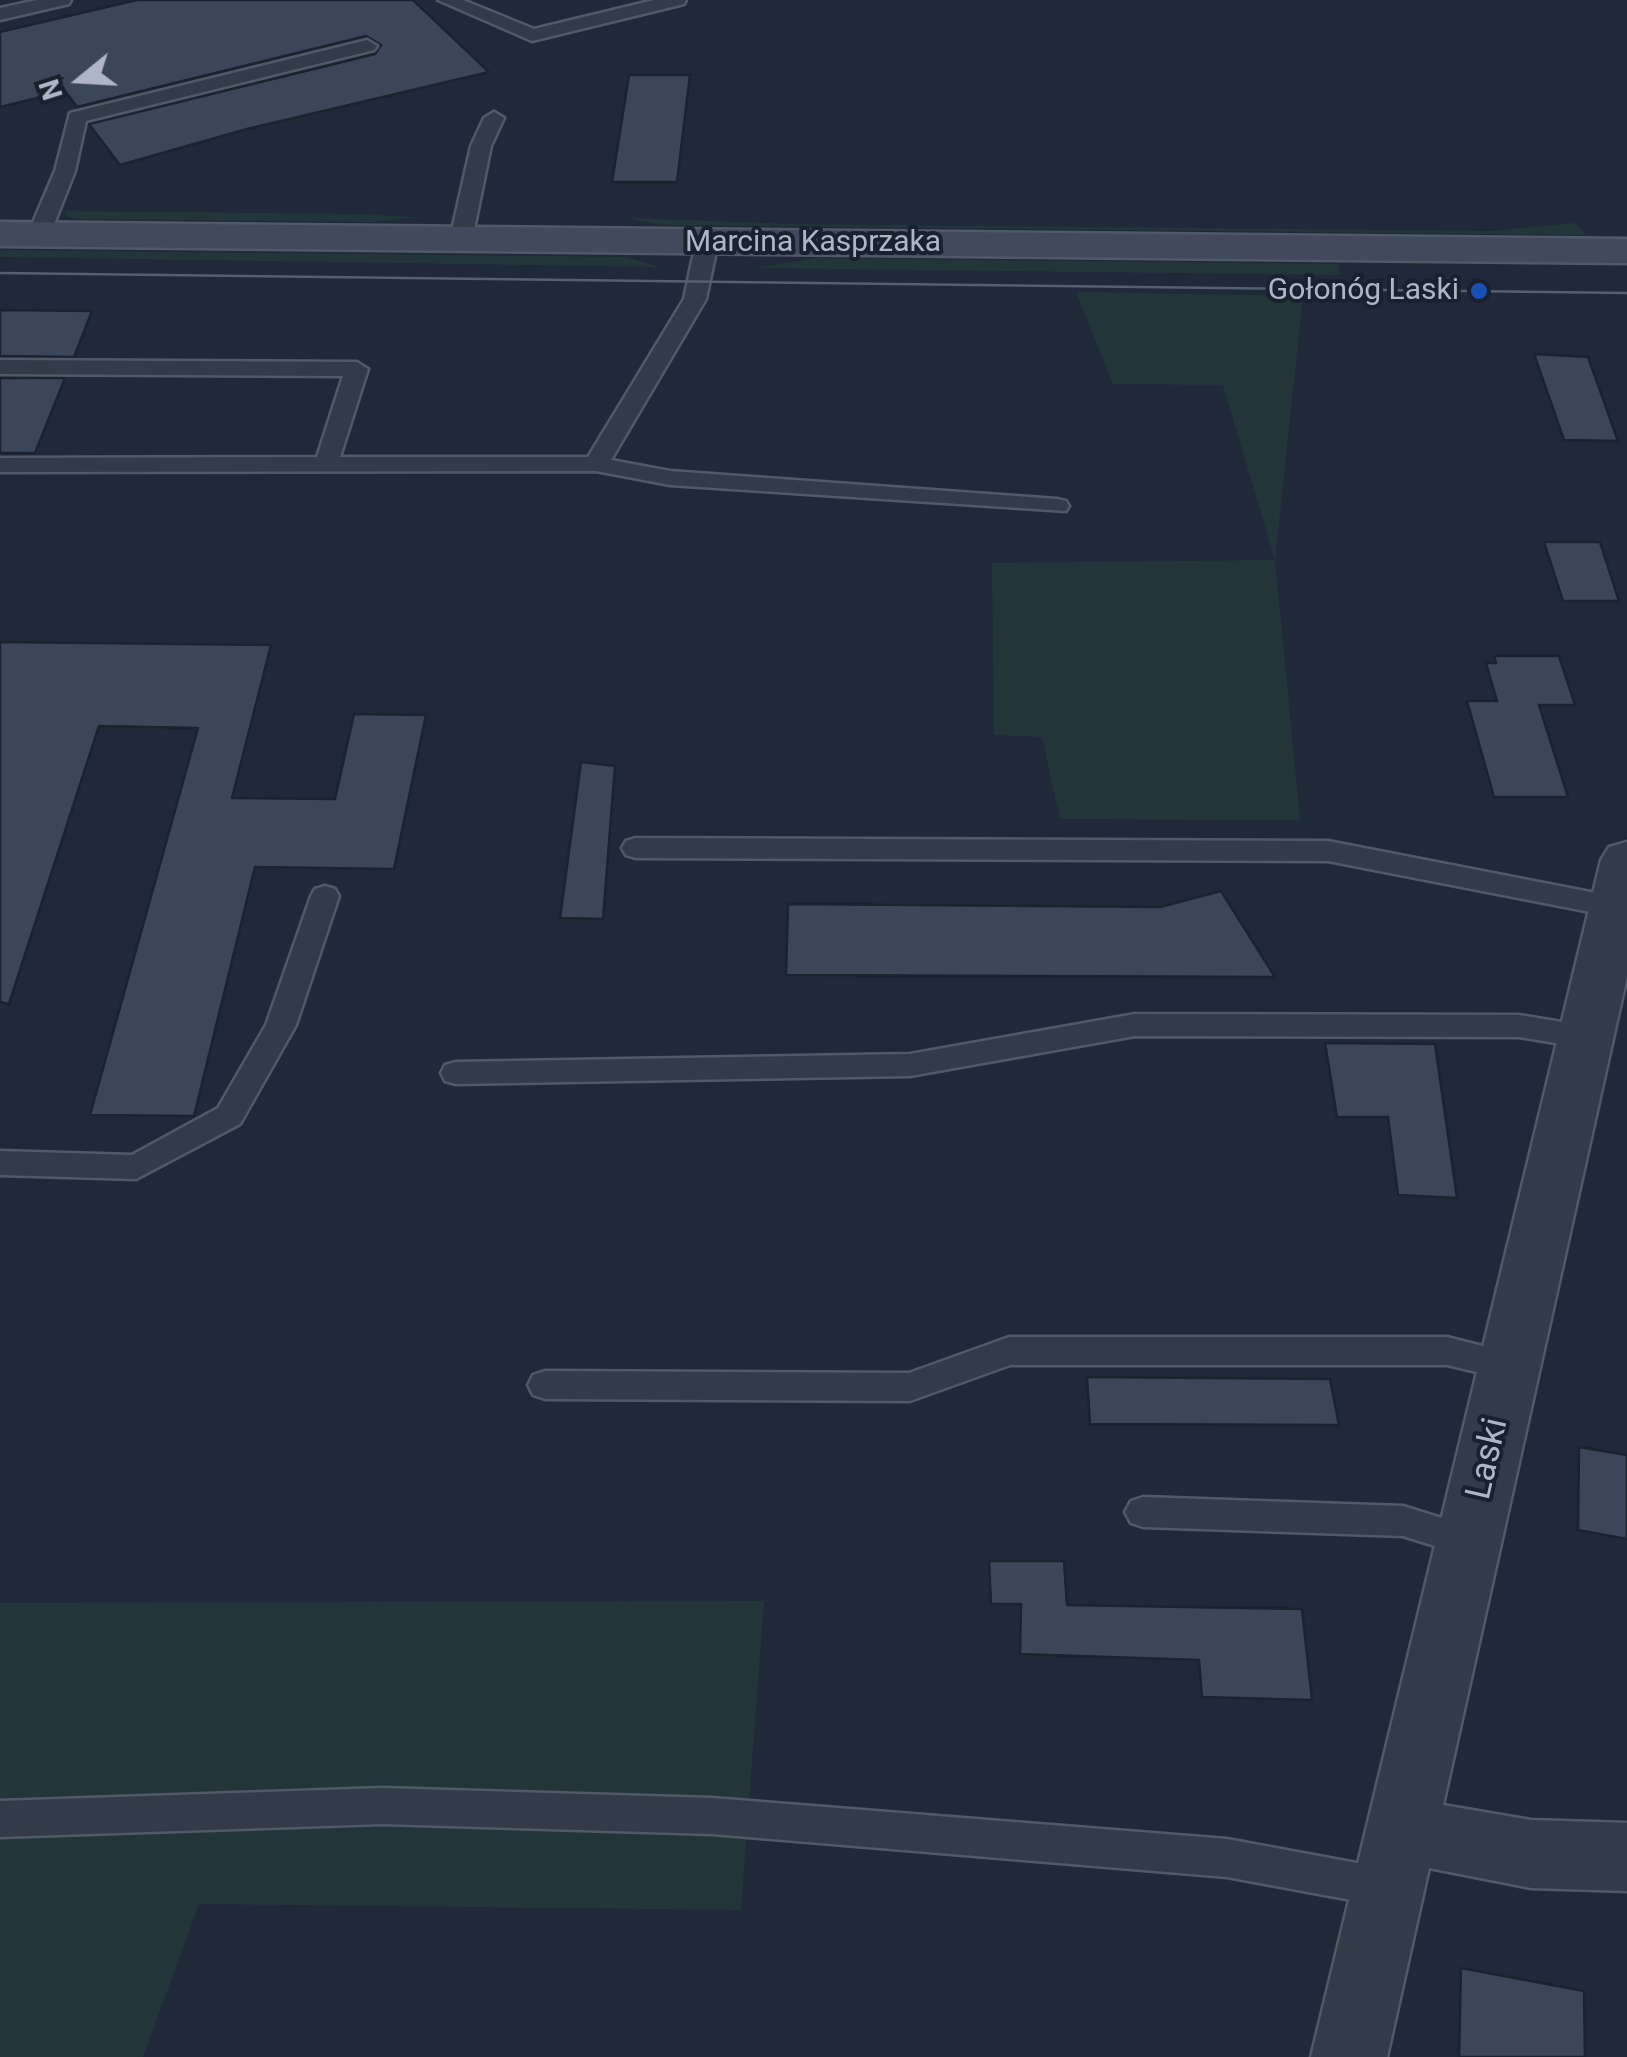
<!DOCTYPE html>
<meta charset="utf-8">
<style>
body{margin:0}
#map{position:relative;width:1627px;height:2057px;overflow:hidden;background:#202939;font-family:Roboto,sans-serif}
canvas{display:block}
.north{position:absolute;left:30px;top:30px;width:100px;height:100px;-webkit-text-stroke:8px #19202e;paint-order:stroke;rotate:252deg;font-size:28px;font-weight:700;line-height:40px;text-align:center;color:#aeb5c6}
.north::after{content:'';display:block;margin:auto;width:35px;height:45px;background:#aeb5c6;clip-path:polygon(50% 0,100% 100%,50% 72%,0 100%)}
</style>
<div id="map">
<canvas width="1627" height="2057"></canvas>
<div class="north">N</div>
</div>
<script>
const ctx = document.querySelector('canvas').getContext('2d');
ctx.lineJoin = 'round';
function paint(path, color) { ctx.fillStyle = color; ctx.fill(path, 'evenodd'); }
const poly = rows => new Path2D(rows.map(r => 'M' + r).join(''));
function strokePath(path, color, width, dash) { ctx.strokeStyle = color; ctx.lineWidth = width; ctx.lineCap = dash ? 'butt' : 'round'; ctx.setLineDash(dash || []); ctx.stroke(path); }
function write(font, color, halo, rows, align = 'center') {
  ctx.font = font + ' Roboto,sans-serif'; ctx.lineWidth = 8; ctx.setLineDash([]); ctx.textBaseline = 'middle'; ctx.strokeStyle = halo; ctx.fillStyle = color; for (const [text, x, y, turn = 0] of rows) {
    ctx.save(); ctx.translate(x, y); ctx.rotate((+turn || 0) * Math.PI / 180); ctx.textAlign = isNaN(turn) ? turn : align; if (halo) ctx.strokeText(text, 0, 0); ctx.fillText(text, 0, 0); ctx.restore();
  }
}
paint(poly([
 [65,211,357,214,415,217,376,222,81,219,68,217],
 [628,218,792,224,1491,231,1575,223,1586,235,659,225],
 [0,250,625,257,661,267,0,257],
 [815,258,1338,264,1340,275,757,268],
 [1076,292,1303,296,1275,560,1300,820,1060,819,1042,737,994,735,992,563,1275,560,1223,385,1113,384],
 [764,1601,741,1910,199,1904,143,2057,0,2057,0,1603]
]), '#22363a');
const building = poly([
 [137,0,413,0,489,72,247,129,120,165,89,124,375,54,381,45,366,36,77,107,65,91,0,107,0,32,137,0],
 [629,75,690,75,677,182,612,182,629,75],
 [0,310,92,311,74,357,0,356,0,310],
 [1534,354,1588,357,1618,441,1564,440,1534,354],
 [0,378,65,378,35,453,0,453,0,378],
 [1544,542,1600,542,1619,601,1563,601,1544,542],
 [0,642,271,645,232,798,335,799,354,714,426,715,394,869,255,867,194,1116,90,1115,198,728,99,726,9,1004,0,1002,0,642],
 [1494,656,1559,656,1575,705,1539,705,1568,797,1494,797,1467,701,1497,701,1486,663,1496,663,1494,656],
 [581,762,615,766,603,919,560,918,581,762],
 [1221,891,1275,977,786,975,788,904,1160,907,1221,891],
 [1325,1043,1435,1044,1457,1198,1398,1195,1388,1117,1337,1117,1325,1043],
 [1087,1377,1330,1379,1339,1425,1090,1424,1087,1377],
 [1579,1447,1627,1455,1627,1539,1578,1530,1579,1447],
 [989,1561,1064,1561,1067,1605,1302,1609,1312,1700,1202,1697,1199,1660,1020,1654,1021,1604,991,1604,989,1561],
 [1461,1968,1584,1991,1585,2057,1459,2057,1461,1968]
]);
paint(building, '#3b4759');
strokePath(building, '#1b2230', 2.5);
const lane = poly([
 [37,0,71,0,69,4,0,20,0,8,37,0],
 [438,0,463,0,534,29,654,0,686,0,684,4,532,41,438,0],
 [367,40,377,46,374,50,86,121,75,171,50,234,39,240,28,234,55,171,70,113,367,40],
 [494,112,504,118,491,146,472,239,461,245,453,244,450,239,471,146,484,118,494,112],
 [707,236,718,242,706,299,611,460,670,471,1057,499,1066,501,1069,506,1066,511,670,485,596,471,0,472,0,458,317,457,343,376,0,374,0,360,357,362,368,369,340,457,588,457,684,299,696,242,707,236],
 [636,838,1328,841,1616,897,1626,900,1627,913,1616,917,1328,861,636,858,626,855,622,848,626,841,636,838],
 [325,886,335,889,339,896,296,1025,240,1124,136,1179,0,1175,0,1151,132,1155,218,1108,266,1025,311,896,315,889,325,886],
 [1135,1014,1519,1015,1586,1026,1597,1029,1601,1037,1597,1045,1586,1048,1519,1037,1135,1036,910,1076,456,1084,445,1081,441,1073,445,1065,456,1062,910,1054,1135,1014],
 [1009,1337,1447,1337,1522,1356,1527,1366,1522,1376,1510,1380,1447,1365,1010,1365,910,1401,545,1399,533,1395,528,1385,533,1375,545,1371,909,1373,1009,1337],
 [1143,1497,1403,1506,1483,1531,1488,1542,1483,1553,1470,1557,1403,1536,1143,1527,1131,1523,1125,1512,1131,1501,1143,1497],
 [383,1788,712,1798,1227,1839,1389,1869,1403,1875,1409,1888,1403,1901,1389,1907,1227,1877,712,1834,383,1824,0,1837,0,1801,383,1788]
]);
const street = poly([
 [1627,842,1627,976,1443,1805,1531,1820,1627,1823,1627,1891,1531,1888,1429,1868,1387,2057,1311,2057,1601,860,1609,847,1627,842]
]);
const secondary = poly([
 [0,222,1627,239,1627,263,0,246,0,222]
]);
strokePath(lane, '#515867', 5);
strokePath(street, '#515867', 5);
strokePath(secondary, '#515867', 5);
paint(lane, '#333b49');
paint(street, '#333b49');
paint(secondary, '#414a5c');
strokePath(poly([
 [0,273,1627,293]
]), '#555f70', 2.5);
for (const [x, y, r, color] of [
 [1479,291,10,"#1a4fb4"]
]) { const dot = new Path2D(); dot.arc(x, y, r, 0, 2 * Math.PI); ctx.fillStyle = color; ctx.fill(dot); strokePath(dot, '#19202e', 4); }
write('30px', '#aeb5c6', '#19202e', [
 ["Marcina Kasprzaka",813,243]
]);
write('30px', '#aeb5c6', '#19202e', [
 ["Gołonóg Laski",1459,291]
], 'right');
write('35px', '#aeb5c6', '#19202e', [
 ["Laski",1489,1459,-77]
]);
</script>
